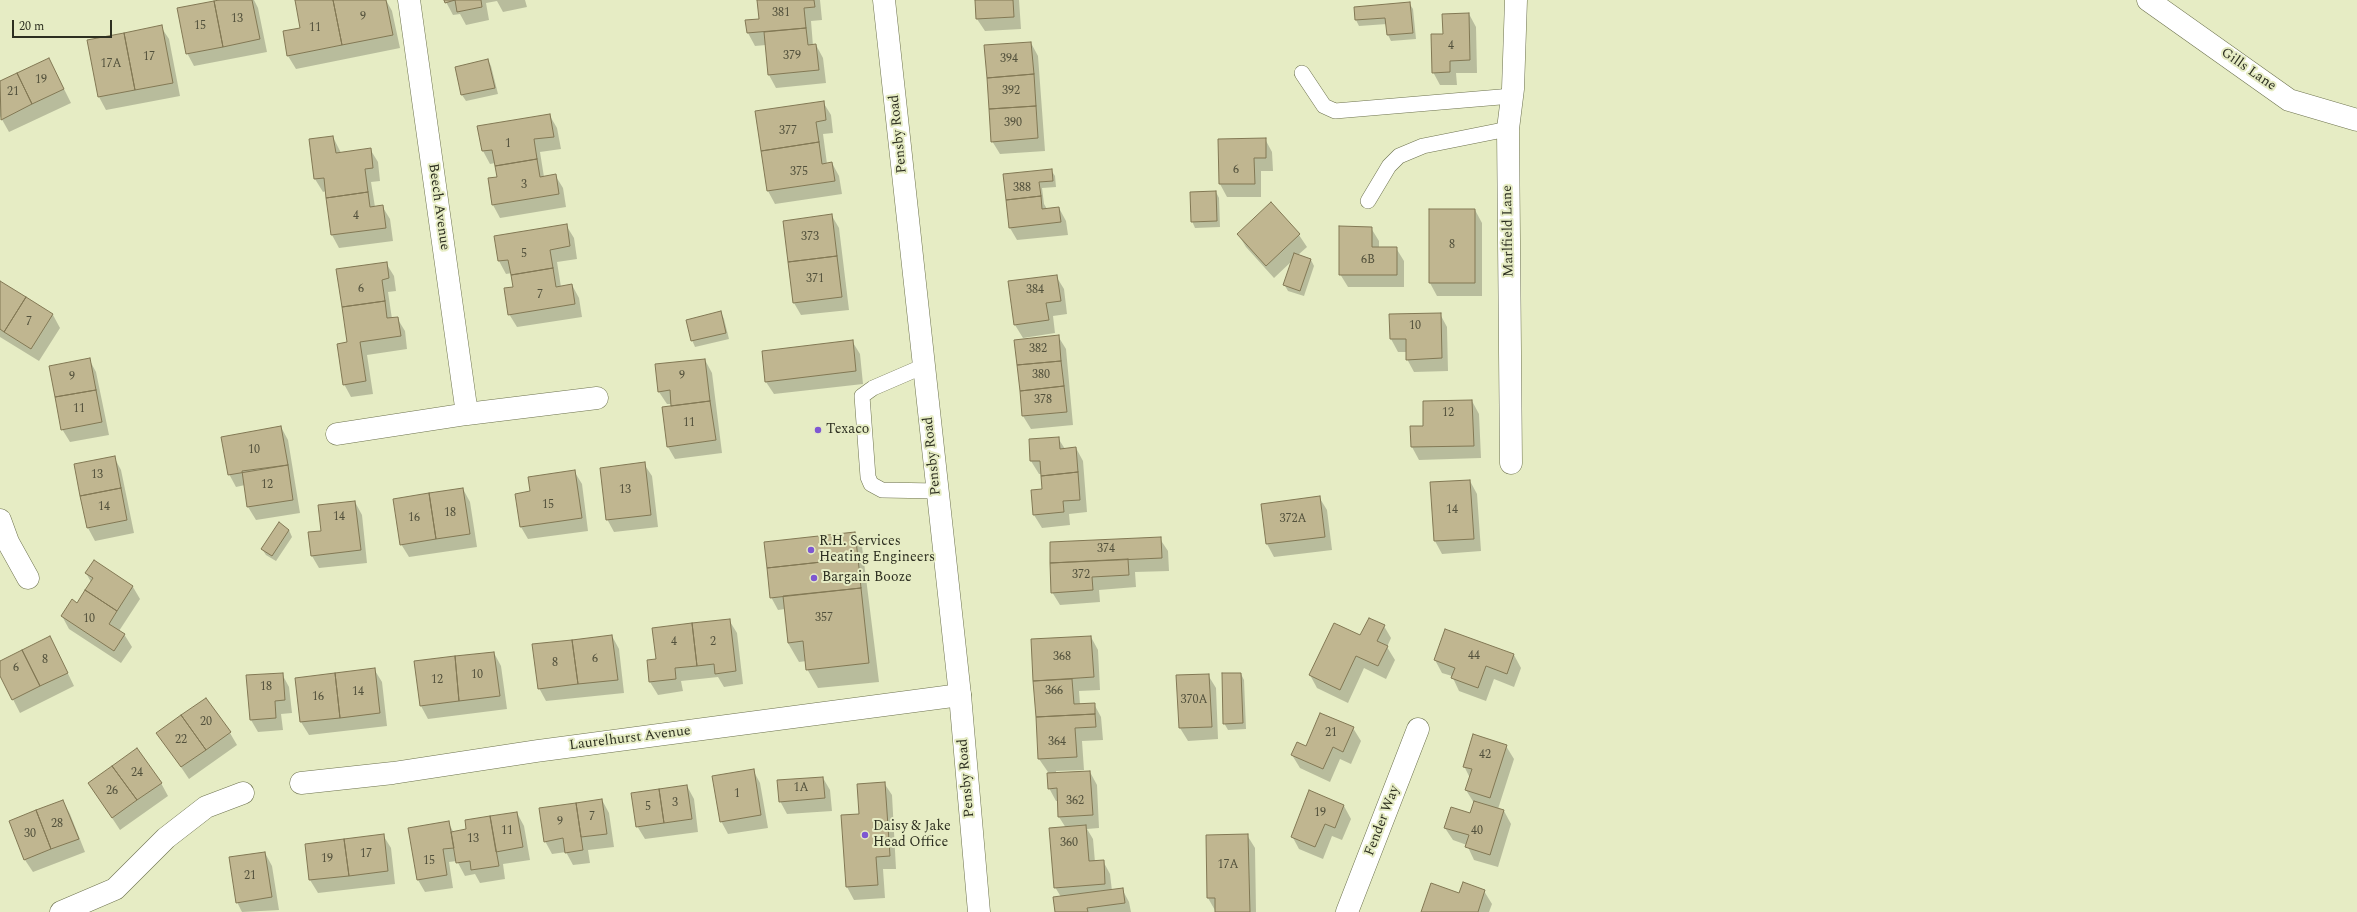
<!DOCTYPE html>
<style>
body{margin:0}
#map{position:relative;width:2357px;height:912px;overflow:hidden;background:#e6ecc4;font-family:Spectral,serif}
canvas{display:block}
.scale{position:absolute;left:12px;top:20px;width:100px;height:18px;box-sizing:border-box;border:2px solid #2d2f20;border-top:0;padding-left:5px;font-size:12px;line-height:14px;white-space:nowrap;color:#2d2f20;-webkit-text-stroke:3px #e6ecc4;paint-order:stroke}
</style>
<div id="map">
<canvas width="2357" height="912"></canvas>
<div class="scale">20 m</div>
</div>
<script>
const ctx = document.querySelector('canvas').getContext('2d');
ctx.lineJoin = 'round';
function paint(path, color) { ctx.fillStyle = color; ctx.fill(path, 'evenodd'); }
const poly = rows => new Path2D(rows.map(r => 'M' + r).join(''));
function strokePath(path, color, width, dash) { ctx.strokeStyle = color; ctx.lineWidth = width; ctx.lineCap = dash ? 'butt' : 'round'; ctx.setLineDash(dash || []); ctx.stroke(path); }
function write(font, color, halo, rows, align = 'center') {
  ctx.font = font + ' Spectral,serif'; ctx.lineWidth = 4; ctx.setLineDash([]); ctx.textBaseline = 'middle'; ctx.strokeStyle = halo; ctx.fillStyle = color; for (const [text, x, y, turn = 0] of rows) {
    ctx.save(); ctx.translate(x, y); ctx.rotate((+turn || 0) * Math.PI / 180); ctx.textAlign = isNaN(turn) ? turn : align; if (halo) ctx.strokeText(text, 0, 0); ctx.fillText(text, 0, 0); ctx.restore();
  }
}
paint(poly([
 [224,0,254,0,258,8,267,52,194,66,187,53],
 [296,0,386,0,392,11,400,48,296,69,288,56,301,29],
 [445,0,525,0,527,7,503,12,497,1,486,3,489,20,466,25,460,14,453,15],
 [758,0,820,0,822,20,811,21,813,46,816,45,823,58,826,83,776,88,769,75,766,45,755,46,748,33,760,20],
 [976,0,1019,0,1021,29,985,31,977,19],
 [1409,3,1413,9,1416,39,1391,41,1388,35,1387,24,1359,26,1356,20,1355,8],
 [1469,14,1476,27,1477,73,1456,73,1457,85,1440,85,1433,72,1444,35],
 [161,27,169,39,180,96,106,110,99,97],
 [1031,43,1038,56,1045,151,1000,154,992,141],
 [49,59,71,103,9,132,0,116,0,82],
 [488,60,491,66,498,94,466,101,462,95],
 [823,102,831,115,833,133,823,134,827,164,832,163,839,176,842,194,775,204,768,191],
 [550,116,557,128,561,149,540,152,544,177,555,175,563,188,566,207,500,218,493,205,498,178,495,163,490,164,483,151],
 [333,137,341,153,370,149,378,162,380,181,371,182,375,207,382,206,390,219,393,241,339,248,332,235,326,191,323,192,315,179,310,140],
 [1265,139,1272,152,1273,171,1261,171,1261,197,1227,197,1220,184,1219,140],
 [1051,170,1055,176,1056,187,1042,188,1044,204,1047,209,1059,208,1066,221,1068,235,1017,240,1010,228,1004,175],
 [1216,192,1219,198,1220,227,1195,228,1192,221],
 [1430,210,1475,210,1482,223,1482,296,1437,296,1430,283],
 [832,216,839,228,849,310,801,315,794,303],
 [566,225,574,238,577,259,557,262,561,287,572,285,579,298,582,317,517,327,509,314,514,288,512,273,506,274,499,261],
 [1371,228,1379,241,1379,248,1396,248,1404,261,1404,287,1348,287,1340,274],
 [1238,234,1299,235,1307,247,1298,255,1311,260,1314,266,1304,296,1288,291,1284,284,1292,261,1274,278,1246,247],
 [386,263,394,276,396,291,388,292,392,319,397,318,405,331,407,349,367,355,373,394,351,397,344,384],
 [1056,276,1064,289,1067,314,1053,316,1055,333,1023,338,1015,325],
 [0,282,53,315,60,328,39,361,0,337],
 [721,312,724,319,729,339,695,347,692,340],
 [1440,314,1447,327,1448,371,1414,372,1407,359,1407,352,1398,352,1391,339],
 [1058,336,1066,349,1073,425,1031,429,1023,416,1015,340],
 [852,341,860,354,863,384,774,394,766,382],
 [89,359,96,372,109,435,70,442,62,429],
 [705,360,712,373,722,453,675,459,668,447,672,404,667,404,659,392],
 [1472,401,1479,414,1481,458,1419,460,1412,447,1411,427,1424,427],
 [281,427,288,440,300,513,256,520,248,507,245,485,236,487,229,474],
 [1058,438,1065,449,1076,448,1083,461,1087,512,1069,514,1070,525,1042,528,1034,515,1032,491,1043,490,1042,474,1039,474,1031,461,1030,440],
 [114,457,121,470,134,533,95,541,88,528],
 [644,464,652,476,658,527,614,532,607,519],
 [574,471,582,484,588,531,528,539,521,527,531,492],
 [1470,481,1477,494,1481,551,1442,554,1435,541,1431,483],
 [463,489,470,502,477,547,409,557,401,544],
 [1319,497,1327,510,1332,550,1274,557,1267,544],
 [355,502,362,515,367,563,319,568,312,556,323,532],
 [279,524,289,530,292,537,276,561,266,555,262,549],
 [854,534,862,546,879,682,818,688,807,669,807,661,799,662,788,643,785,609,778,610,771,597],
 [1160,539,1168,551,1169,571,1135,572,1136,587,1099,590,1100,602,1060,605,1052,592],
 [94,561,133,587,140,599,119,631,124,634,132,647,121,663,69,629,62,616,77,604,91,582,86,573],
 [729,620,737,633,743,684,724,687,718,677,681,681,683,691,658,695,650,682],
 [1384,626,1391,638,1387,647,1395,660,1386,679,1364,668,1348,703,1317,688,1310,675,1360,637],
 [1446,630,1514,655,1521,668,1514,687,1494,679,1486,701,1459,691,1452,676,1442,673,1435,660],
 [612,636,619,649,624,693,546,701,539,688],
 [1091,637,1098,650,1100,690,1079,691,1080,704,1094,704,1101,717,1103,740,1082,741,1084,770,1056,771,1056,773,1090,772,1097,785,1099,828,1087,829,1093,839,1095,862,1103,861,1110,874,1112,891,1122,889,1129,902,1131,912,1056,912,1061,897,1055,887,1066,828,1059,817,1059,801,1056,801,1049,788,1048,772,1039,759,1032,640],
 [57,651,74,686,20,713,0,674,0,662],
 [494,653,501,666,507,709,428,719,421,706],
 [374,669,382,682,387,726,309,735,301,722],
 [282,674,289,687,292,713,281,714,283,730,258,732,251,720],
 [1241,674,1244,680,1246,729,1228,730,1224,723],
 [1208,675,1216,688,1218,739,1188,741,1180,728],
 [1353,728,1361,741,1351,764,1340,759,1330,782,1300,768,1292,755],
 [158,733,230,733,237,745,189,779],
 [1506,746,1514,759,1498,809,1504,811,1511,824,1498,867,1474,860,1467,845,1453,840,1445,828,1471,814,1474,803,1466,790,1470,778,1464,766],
 [753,770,760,783,768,828,728,834,721,821],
 [823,778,830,790,832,811,787,814,780,801],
 [89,783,161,783,168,796,120,830],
 [884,783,892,795,896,869,883,869,885,898,854,900,847,887,860,815],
 [687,786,694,799,698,832,645,839,637,826],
 [602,800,609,813,614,847,588,850,590,863,573,865,566,852,552,854,545,841],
 [63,801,70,814,85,852,33,872,25,860,11,822],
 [1344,806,1351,819,1342,840,1332,836,1323,859,1299,849,1292,836],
 [517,813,524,826,530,860,503,864,505,879,480,883,475,874,465,876,457,861,449,862,453,888,425,892,418,880,448,822,454,833,467,830],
 [383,835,391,848,395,884,318,893,310,880,306,845],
 [1247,835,1255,848,1256,912,1216,912,1208,898],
 [265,853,272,866,279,910,242,912,237,902],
 [1484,891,1492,904,1489,912,1422,912,1459,894]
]), '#0003');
const building = poly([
 [219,0,252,0,260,39,223,47,214,1,219,0],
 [295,0,333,0,342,45,287,56,283,31,300,28,295,0],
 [333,0,386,0,393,35,342,45,333,0],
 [444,0,481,0,482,7,457,12,455,0,445,3,444,0],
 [757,0,814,0,815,7,804,8,806,28,747,33,745,20,759,19,757,0],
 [975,0,1013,0,1014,17,976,19,975,0],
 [214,1,223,47,186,54,177,8,214,1],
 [1410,2,1413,33,1387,35,1385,18,1355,20,1354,7,1410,2],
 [1469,13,1470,60,1450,61,1450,72,1432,73,1431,34,1443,34,1442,14,1469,13],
 [162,25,173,83,135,90,124,33,162,25],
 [806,28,808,45,816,44,819,70,768,75,764,32,806,28],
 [124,33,135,90,98,97,87,40,124,33],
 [1031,42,1034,74,987,78,984,45,1031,42],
 [49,58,64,89,32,104,17,73,49,58],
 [488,59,495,88,461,95,455,67,488,59],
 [17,73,32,104,1,120,0,81,17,73],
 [1034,74,1036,106,989,109,987,78,1034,74],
 [824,101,826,120,816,122,819,142,761,151,755,111,824,101],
 [1036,106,1038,138,991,142,989,109,1036,106],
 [550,114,554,137,534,139,537,159,495,166,492,150,482,151,477,126,550,114],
 [333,136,336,153,371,148,373,168,365,169,368,192,326,198,324,178,314,179,309,139,333,136],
 [1266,138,1266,158,1254,158,1255,184,1219,184,1218,139,1266,138],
 [819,142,822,164,832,162,835,181,767,191,761,151,819,142],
 [537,159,540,177,556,174,559,194,492,205,488,178,497,177,495,166,537,159],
 [1052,169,1053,181,1039,182,1041,196,1006,200,1003,174,1052,169],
 [1216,191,1217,221,1191,222,1190,192,1216,191],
 [368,192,370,207,383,205,386,228,331,235,326,198,368,192],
 [1041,196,1042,209,1059,207,1061,222,1009,228,1006,200,1041,196],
 [1271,202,1300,234,1266,266,1237,234,1271,202],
 [1429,209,1475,209,1475,283,1429,283,1429,209],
 [832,214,837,256,788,262,783,221,832,214],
 [567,224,570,246,550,250,553,268,511,275,508,260,498,261,494,236,567,224],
 [1339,226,1372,227,1372,247,1397,247,1397,275,1339,275,1339,226],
 [1294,253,1311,259,1300,291,1283,285,1294,253],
 [837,256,842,297,793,303,788,262,837,256],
 [387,262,389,278,382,280,385,301,342,307,336,269,387,262],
 [553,268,556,287,572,284,575,304,508,315,504,288,513,287,511,275,553,268],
 [1057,275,1061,301,1046,303,1049,320,1014,325,1008,281,1057,275],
 [0,281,26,297,4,332,0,329,0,281],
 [26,297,53,314,31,349,4,332,26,297],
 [385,301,387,318,398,317,401,336,360,342,366,381,343,385,337,344,347,342,342,307,385,301],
 [721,311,726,333,691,341,686,320,721,311],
 [1441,313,1442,358,1406,360,1406,339,1390,339,1389,314,1441,313],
 [1059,335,1061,361,1017,365,1014,340,1059,335],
 [853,340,856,371,765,382,762,351,853,340],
 [90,358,96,390,55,397,49,366,90,358],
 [705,359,710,401,671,406,670,390,658,392,655,364,705,359],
 [1061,361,1064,386,1020,391,1017,365,1061,361],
 [1064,386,1067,412,1022,416,1020,391,1064,386],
 [96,390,102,422,61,430,55,397,96,390],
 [1472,400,1474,446,1411,447,1410,426,1423,426,1423,401,1472,400],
 [710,401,716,440,667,447,662,407,710,401],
 [281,426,288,465,228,475,221,437,281,426],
 [1059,437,1060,449,1076,447,1078,472,1041,476,1040,461,1030,461,1029,439,1059,437],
 [115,456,121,488,80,496,74,464,115,456],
 [645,462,651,515,606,520,600,468,645,462],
 [288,465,293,500,247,507,242,471,288,465],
 [575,470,582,518,520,527,515,494,530,491,528,477,575,470],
 [1078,472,1080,500,1063,501,1064,512,1033,515,1031,490,1042,489,1041,476,1078,472],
 [1470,480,1474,539,1434,541,1430,482,1470,480],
 [121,488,127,520,87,528,80,496,121,488],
 [463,488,470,534,436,539,429,493,463,488],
 [429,493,436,539,400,545,393,499,429,493],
 [1320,496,1325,537,1266,544,1261,504,1320,496],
 [355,501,361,550,311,556,308,532,321,531,318,505,355,501],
 [279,522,289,530,272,556,261,549,279,522],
 [855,532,858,558,767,568,764,542,855,532],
 [1161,537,1162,558,1050,563,1050,542,1161,537],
 [858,558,861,588,770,598,767,568,858,558],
 [1128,559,1129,575,1092,577,1093,590,1051,593,1050,563,1128,559],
 [94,560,133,586,117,611,85,590,93,578,85,573,94,560],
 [861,588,869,663,806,670,803,641,788,643,783,596,861,588],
 [85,590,117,611,109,624,125,634,114,651,61,616,72,599,77,603,85,590],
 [1369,618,1385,625,1377,641,1388,646,1378,666,1356,656,1340,690,1309,675,1334,623,1360,635,1369,618],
 [730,619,736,671,715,674,714,664,697,666,692,623,730,619],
 [692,623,697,666,675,668,676,679,649,682,647,660,656,659,652,628,692,623],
 [1445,629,1514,654,1507,674,1486,666,1478,688,1451,678,1455,668,1434,660,1445,629],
 [612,635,618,680,578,684,572,640,612,635],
 [50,636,68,673,40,686,22,650,50,636],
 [1091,636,1094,677,1033,681,1031,639,1091,636],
 [572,640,578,684,538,689,532,644,572,640],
 [22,650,40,686,12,700,0,676,0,661,22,650],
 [494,652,500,696,459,701,455,656,494,652],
 [455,656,459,701,420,706,414,661,455,656],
 [375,668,380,713,340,718,335,673,375,668],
 [283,673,285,700,275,701,276,718,250,720,246,675,283,673],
 [335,673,340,718,300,722,295,678,335,673],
 [1222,673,1241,673,1243,723,1223,724,1222,673],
 [1209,674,1212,727,1179,728,1176,675,1209,674],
 [1072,679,1074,704,1095,703,1095,714,1036,717,1033,681,1072,679],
 [206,698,231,732,206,750,181,715,206,698],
 [1320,713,1354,727,1343,752,1333,747,1323,769,1291,755,1297,742,1306,746,1320,713],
 [1095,714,1096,727,1075,728,1077,757,1038,759,1036,717,1095,714],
 [181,715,206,750,181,767,156,733,181,715],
 [1473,734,1507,745,1490,798,1465,790,1472,769,1463,767,1473,734],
 [137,748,162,783,137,800,112,766,137,748],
 [112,766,137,800,112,818,88,783,112,766],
 [754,769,761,815,720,822,712,776,754,769],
 [1090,771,1093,815,1058,817,1057,788,1048,789,1047,773,1090,771],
 [823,777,825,798,779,802,777,780,823,777],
 [885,782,890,856,876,857,878,885,846,887,841,815,859,814,857,784,885,782],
 [687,785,692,819,664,823,659,789,687,785],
 [659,789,664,823,636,827,631,793,659,789],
 [1309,790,1344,805,1335,828,1325,824,1315,847,1291,837,1309,790],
 [602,799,607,834,581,837,576,803,602,799],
 [63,800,79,839,51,849,36,810,63,800],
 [1474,801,1504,810,1490,855,1465,847,1469,835,1444,828,1451,807,1470,813,1474,801],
 [576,803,583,850,565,853,563,838,544,842,539,808,576,803],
 [36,810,51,849,24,860,9,821,36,810],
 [517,812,523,847,496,852,490,816,517,812],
 [490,816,499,866,471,870,470,861,456,863,451,832,466,829,465,820,490,816],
 [449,821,454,848,443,849,447,875,417,880,408,828,449,821],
 [1086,825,1089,861,1104,860,1105,884,1054,888,1049,828,1086,825],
 [384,834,388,871,349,876,344,839,384,834],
 [1248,834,1250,912,1215,912,1215,898,1207,898,1206,835,1248,834],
 [344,839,349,876,309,880,305,844,344,839],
 [265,852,272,897,236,903,229,857,265,852],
 [1463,882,1485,890,1478,912,1421,912,1431,883,1459,893,1463,882],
 [1123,888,1125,903,1087,908,1088,912,1055,912,1053,897,1123,888]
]);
paint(building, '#c0b690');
strokePath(building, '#827854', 1);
const service = poly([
 [1302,73,1324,106,1335,111,1512,96],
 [1368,201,1389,166,1399,156,1423,146,1508,129],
 [924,366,873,388,862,396,868,477,871,484,882,490,937,491]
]);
const minor = poly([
 [409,0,467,414],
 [2148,0,2289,100,2357,120],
 [337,434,467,414,597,398],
 [1511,463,1508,129,1513,89,1516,0],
 [0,520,8,542,28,578],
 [301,783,393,773,537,751,960,695],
 [61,912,115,889,166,838,206,807,243,793],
 [1347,912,1418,729]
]);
const secondary = poly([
 [884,0,960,695,979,912]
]);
strokePath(service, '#6d724e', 16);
strokePath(minor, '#6d724e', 23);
strokePath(secondary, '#6d724e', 23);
strokePath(service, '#fff', 15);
strokePath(minor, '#fff', 22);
strokePath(secondary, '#fff', 22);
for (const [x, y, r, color] of [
 [818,430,4,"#7e58d2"],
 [811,550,4,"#7e58d2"],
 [814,578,4,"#7e58d2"],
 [865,835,4,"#7e58d2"]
]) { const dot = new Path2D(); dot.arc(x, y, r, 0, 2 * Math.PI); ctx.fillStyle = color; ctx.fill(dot); strokePath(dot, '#e6ecc4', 1.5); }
write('12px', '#52513c', null, [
 ["381",781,14],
 ["9",363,18],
 ["13",237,20],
 ["15",200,27],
 ["11",315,29],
 ["4",1451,47],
 ["379",792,57],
 ["17",149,58],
 ["394",1009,60],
 ["17A",111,65],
 ["19",41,81],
 ["392",1011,92],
 ["21",13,93],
 ["390",1013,124],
 ["377",788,132],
 ["1",508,145],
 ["6",1236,171],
 ["375",799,173],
 ["3",524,186],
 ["388",1022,189],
 ["4",356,217],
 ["373",810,238],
 ["8",1452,246],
 ["5",524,255],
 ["6B",1368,261],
 ["371",815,280],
 ["6",361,290],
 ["384",1035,291],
 ["7",540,296],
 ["7",29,323],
 ["10",1415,327],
 ["382",1038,350],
 ["380",1041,376],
 ["9",682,377],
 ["9",72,378],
 ["378",1043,401],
 ["11",79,410],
 ["12",1448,414],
 ["11",689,424],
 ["10",254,451],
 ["13",97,476],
 ["12",267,486],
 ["13",625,491],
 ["15",548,506],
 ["14",104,508],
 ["14",1452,511],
 ["18",450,514],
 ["14",339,518],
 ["16",414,519],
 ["372A",1293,520],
 ["374",1106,550],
 ["372",1081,576],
 ["357",824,619],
 ["10",89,620],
 ["4",674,643],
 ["2",713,643],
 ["44",1474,657],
 ["368",1062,658],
 ["6",595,660],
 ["8",45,661],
 ["8",555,664],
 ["6",16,669],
 ["10",477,676],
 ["12",437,681],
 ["18",266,688],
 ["366",1054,692],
 ["14",358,693],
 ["16",318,698],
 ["370A",1194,701],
 ["20",206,723],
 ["21",1331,734],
 ["22",181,741],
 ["364",1057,743],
 ["42",1485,756],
 ["24",137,774],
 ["1A",801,789],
 ["26",112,792],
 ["1",737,795],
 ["362",1075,802],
 ["3",675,804],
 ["5",648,808],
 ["19",1320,814],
 ["7",592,818],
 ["9",560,823],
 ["28",57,825],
 ["11",507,832],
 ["40",1477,832],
 ["30",30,835],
 ["13",473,840],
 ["360",1069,844],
 ["17",366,855],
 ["19",327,860],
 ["15",429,862],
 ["17A",1228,866],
 ["21",250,877]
]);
write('14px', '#2d2f20', '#e6ecc4', [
 ["Gills Lane",2248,70,35],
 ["Pensby Road",899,134,-96],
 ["Beech Avenue",438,207,82],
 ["Marlfield Lane",1509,231,-91],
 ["Pensby Road",933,456,-96],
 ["Laurelhurst Avenue",630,739,-7],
 ["Pensby Road",967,778,-95],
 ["Fender Way",1383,821,-69]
]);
write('14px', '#2d2f20', '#e6ecc4', [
 ["Texaco",826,430],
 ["R.H. Services",819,542],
 ["Heating Engineers",819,558],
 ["Bargain Booze",822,578],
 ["Daisy & Jake",873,827],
 ["Head Office",873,843]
], 'left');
</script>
